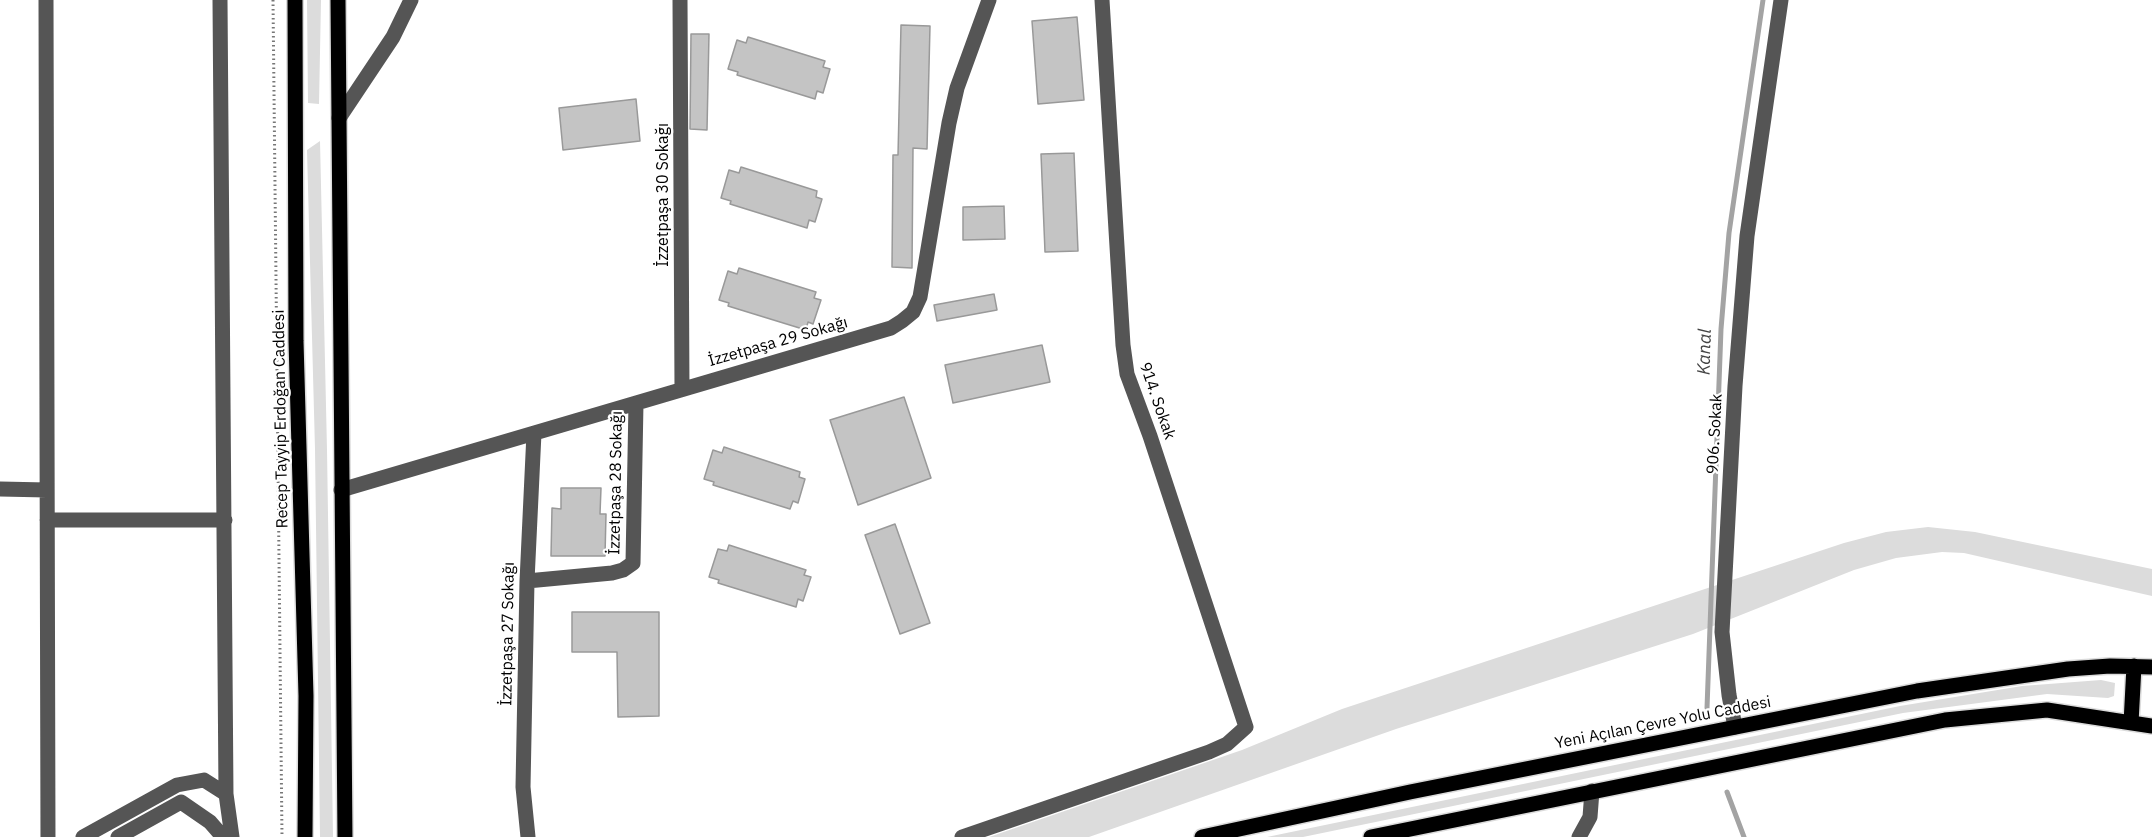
<!DOCTYPE html>
<meta charset="utf-8">
<style>
body{margin:0}
canvas{display:block;background:#fff}
</style>
<canvas width="2152" height="837"></canvas>
<script>
const ctx = document.querySelector('canvas').getContext('2d');
ctx.lineJoin = 'round';
function paint(path, color) { ctx.fillStyle = color; ctx.fill(path, 'evenodd'); }
const poly = rows => new Path2D(rows.map(r => 'M' + r).join(''));
function strokePath(path, color, width, dash) { ctx.strokeStyle = color; ctx.lineWidth = width; ctx.lineCap = dash ? 'butt' : 'round'; ctx.setLineDash(dash || []); ctx.stroke(path); }
function write(font, color, halo, rows, align = 'center') {
  ctx.font = font + ' "IBM Plex Sans",sans-serif'; ctx.lineWidth = 4.5; ctx.setLineDash([]); ctx.textBaseline = 'middle'; ctx.strokeStyle = halo; ctx.fillStyle = color; for (const [text, x, y, turn = 0] of rows) {
    ctx.save(); ctx.translate(x, y); ctx.rotate((+turn || 0) * Math.PI / 180); ctx.textAlign = isNaN(turn) ? turn : align; if (halo) ctx.strokeText(text, 0, 0); ctx.fillText(text, 0, 0); ctx.restore();
  }
}
paint(poly([
 [307,0,321,0,319,104,308,103],
 [320,141,327,450,333,837,320,837,315,449,307,150],
 [1928,527,1975,532,2152,569,2152,596,1964,553,1942,552,1896,558,1854,570,1693,634,1396,729,1089,837,989,837,1242,750,1342,709,1844,543,1886,532],
 [2101,680,2115,683,2114,696,2108,698,2047,694,1903,713,1303,837,1267,837,1900,706,2022,686]
]), '#dcdcdc');
strokePath(poly([
 [1707,708,1721,329,1729,233,1763,0],
 [1727,792,1744,837]
]), '#a3a3a3', 5);
const building = poly([
 [1077,17,1084,100,1038,104,1032,21,1077,17],
 [901,25,930,26,927,149,913,148,912,268,892,267,893,155,898,155,901,25],
 [691,34,709,34,707,130,690,129,691,34],
 [748,37,825,61,823,67,830,69,823,93,817,91,815,99,737,75,738,72,728,69,737,40,746,43,748,37],
 [636,99,640,141,563,150,559,108,636,99],
 [1074,153,1078,251,1045,252,1041,154,1074,153],
 [741,167,817,191,816,197,822,199,815,222,809,220,807,228,730,204,731,201,721,198,729,170,739,173,741,167],
 [1004,206,1005,239,963,240,963,207,1004,206],
 [739,268,816,292,814,298,821,300,813,324,808,322,806,330,728,306,729,303,719,300,728,271,737,274,739,268],
 [994,294,997,310,937,321,934,305,994,294],
 [1042,345,1050,382,953,403,945,365,1042,345],
 [904,397,931,478,858,505,830,420,904,397],
 [724,447,800,472,799,477,805,479,798,503,793,501,790,509,713,485,714,482,704,479,713,450,722,453,724,447],
 [561,488,601,488,600,514,606,514,605,556,551,556,552,508,561,509,561,488],
 [895,524,930,623,900,634,865,535,895,524],
 [729,545,806,570,804,575,811,577,803,601,798,599,796,607,718,583,719,580,709,577,718,549,727,551,729,545],
 [572,612,659,612,659,716,618,717,617,652,572,652,572,612]
]);
paint(building, '#c4c4c4');
strokePath(building, '#999', 1.5);
const major = poly([
 [295,0,296,341,306,696,305,837],
 [338,0,345,837],
 [2131,723,2134,666],
 [1202,837,1410,792,1917,691,2068,669,2110,666,2152,667],
 [1371,837,1945,720,2047,710,2152,726]
]);
strokePath(major, '#dbdbdb', 18);
strokePath(poly([
 [273,0,282,837]
]), '#777', 3, [1.5, 3]);
strokePath(poly([
 [46,0,48,837],
 [220,0,226,794,232,837],
 [680,0,682,389],
 [339,118,393,37,411,0],
 [0,489,47,490],
 [341,490,891,328,902,321,913,312,920,297,949,123,957,88,989,0],
 [47,520,225,520],
 [527,581,612,573,623,570,633,563,636,403],
 [1735,727,1729,695,1722,632,1735,386,1747,236,1781,0],
 [83,837,177,785,204,780,226,794],
 [118,837,181,802,210,822,223,837],
 [528,837,523,787,527,581,534,433],
 [962,837,1209,752,1227,744,1246,727,1150,436,1127,374,1123,345,1102,0],
 [1579,837,1590,817,1592,791]
]), '#555', 15);
strokePath(major, '#000', 15);
write('16px', '#000', '#fff', [
 ["İzzetpaşa 30 Sokağı",663,195,-90],
 ["İzzetpaşa 29 Sokağı",778,342,-16],
 ["914. Sokak",1157,401,71],
 ["Recep Tayyip Erdoğan Caddesi",281,419,-91],
 ["906. Sokak",1715,434,-87],
 ["İzzetpaşa 28 Sokağı",616,483,-89],
 ["İzzetpaşa 27 Sokağı",508,634,-89],
 ["Yeni Açılan Çevre Yolu Caddesi",1663,723,-11]
]);
write('italic 18px', '#444', '#fff', [
 ["Kanal",1705,352,-88]
]);
</script>
